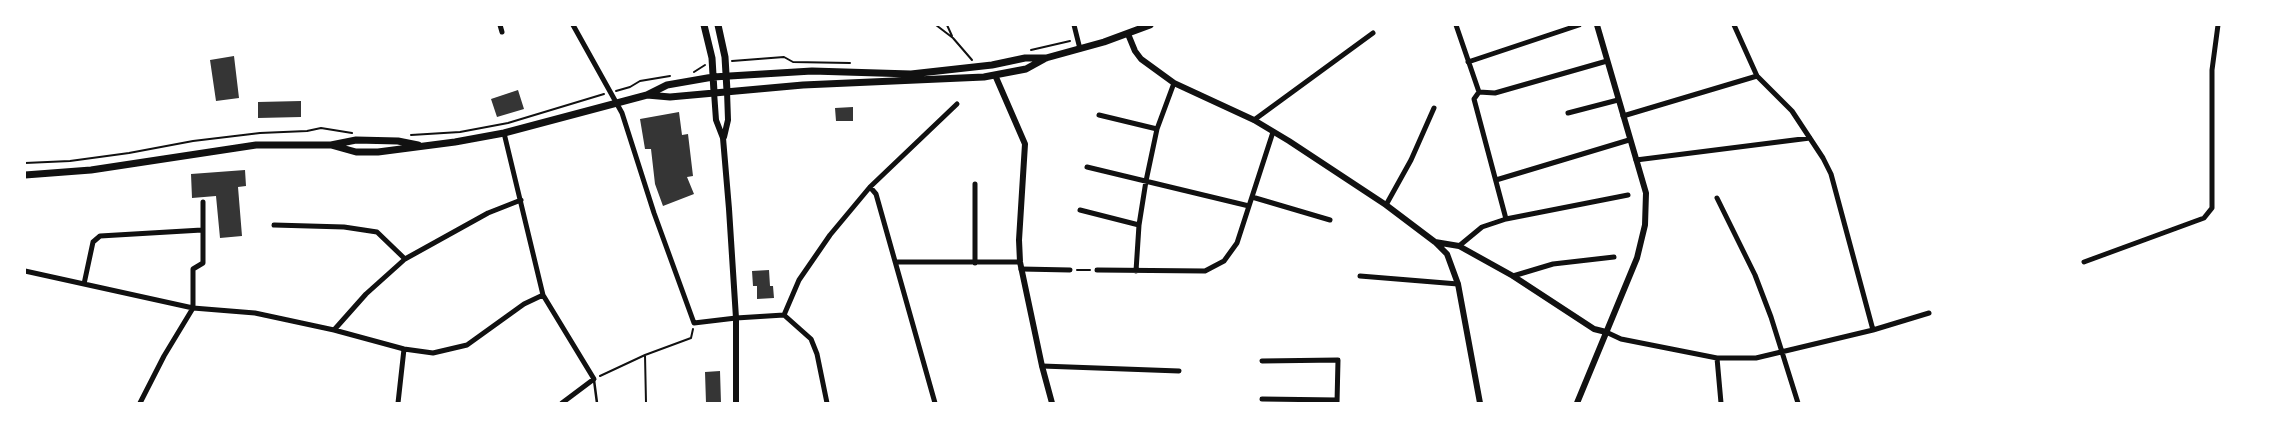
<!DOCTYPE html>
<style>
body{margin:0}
#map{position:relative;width:2293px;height:428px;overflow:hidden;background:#fff;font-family:"Titillium Web",sans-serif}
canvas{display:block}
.frame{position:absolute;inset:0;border:26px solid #fff;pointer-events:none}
</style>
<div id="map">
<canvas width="2293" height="428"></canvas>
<div class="frame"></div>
</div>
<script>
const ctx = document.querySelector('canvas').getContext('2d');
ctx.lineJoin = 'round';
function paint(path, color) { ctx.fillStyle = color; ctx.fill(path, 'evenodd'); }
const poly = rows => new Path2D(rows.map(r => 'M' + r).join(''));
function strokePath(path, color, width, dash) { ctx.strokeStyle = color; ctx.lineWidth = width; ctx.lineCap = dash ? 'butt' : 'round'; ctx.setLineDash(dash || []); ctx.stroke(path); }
paint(poly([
 [234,56,239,98,216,101,210,60],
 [518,90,524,109,497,117,491,99],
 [301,101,301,117,258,118,258,102],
 [853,107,853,121,836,121,835,108],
 [679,112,682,135,688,134,693,176,687,177,694,194,663,206,655,184,651,149,645,149,640,119],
 [245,170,246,186,238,187,242,236,220,238,216,196,192,198,191,174],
 [769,270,770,286,773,286,774,298,757,299,757,286,753,286,752,271],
 [720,371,721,403,706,403,705,372]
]), '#353535');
strokePath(poly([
 [936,25,953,38,972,60],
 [947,25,952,36],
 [1031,50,1070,41],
 [732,61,784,57,793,62,850,63],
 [694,72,705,65],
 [616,91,630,87,640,81,670,76],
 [411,135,460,132,508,123,604,94],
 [25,163,70,161,129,153,193,141,260,133,307,131,321,128,352,133],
 [1077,270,1090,270],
 [645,355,646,403],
 [600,376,645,355,691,338,693,329]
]), '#111', 2);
strokePath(poly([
 [594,380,597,403]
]), '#111', 2.5);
strokePath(poly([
 [500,25,502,32],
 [573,25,622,113,654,213,694,323,736,318,784,315,799,280,830,235,870,187,957,104],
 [1074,25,1080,49],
 [1456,25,1479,92,1495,93,1607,61],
 [1734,25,1757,76,1792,111,1823,158,1831,174,1873,330],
 [1468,62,1579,25],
 [1479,92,1474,99,1506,219],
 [1568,113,1618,100],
 [1099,115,1157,129],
 [1623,116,1757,76],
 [1254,120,1373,33],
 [504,133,543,295,594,379,562,403],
 [1636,160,1810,138],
 [1087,167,1249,206],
 [1496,180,1629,140],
 [975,184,975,263],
 [870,187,876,194,935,403],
 [1252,197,1330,220],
 [1717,198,1755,275,1771,317,1798,403],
 [1386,205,1411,160,1434,108],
 [1080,210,1139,225],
 [274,225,344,227,377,232,405,259],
 [1459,246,1482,227,1506,219,1628,195],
 [896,262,1020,262],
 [2084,262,2204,218,2212,208,2212,70,2218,25],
 [1021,269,1070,270],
 [1097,270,1205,271,1224,261,1237,243,1273,132],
 [25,271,193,308,255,313,334,330,404,349,433,353,467,345,524,304,543,295],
 [1136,271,1139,225,1146,181,1157,129,1174,83],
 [1360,276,1458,284],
 [1513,276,1553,264,1614,257],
 [84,284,93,242,100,236,202,230],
 [784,315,811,339,817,354,827,403],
 [334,330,366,294,405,259,488,213,521,200],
 [1606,332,1621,339,1717,358,1756,358,1873,330,1929,313],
 [1717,358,1721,403],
 [1262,361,1338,360,1337,403],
 [1042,366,1179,371],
 [1262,399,1337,400],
 [140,403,164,356,193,308,193,269,203,263,203,202],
 [398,403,404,349]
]), '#111', 5);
strokePath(poly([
 [1128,34,1135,51,1141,59,1174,83,1254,120,1289,141,1386,205,1435,242,1459,246,1513,276,1594,329,1606,332],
 [995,75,1025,144,1019,240,1020,262,1042,366,1052,403],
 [714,92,716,120,723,138,729,209,736,318,736,403],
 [724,137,728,120,727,91],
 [1435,242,1447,254,1458,284,1480,403],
 [1577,403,1637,258,1645,225,1646,193,1597,25]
]), '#111', 6);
strokePath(poly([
 [704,25,712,58,714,92],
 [718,25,725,57,727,91],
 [647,95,670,97,803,85,984,77,1026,69,1046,58,1104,42,1150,25],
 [331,145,356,152,378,152,455,142,504,133,647,95,667,85,713,77,812,71,911,74,992,65,1025,58,1046,58],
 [25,175,91,170,256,145,331,145,356,140,398,141,418,145]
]), '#111', 7);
</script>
